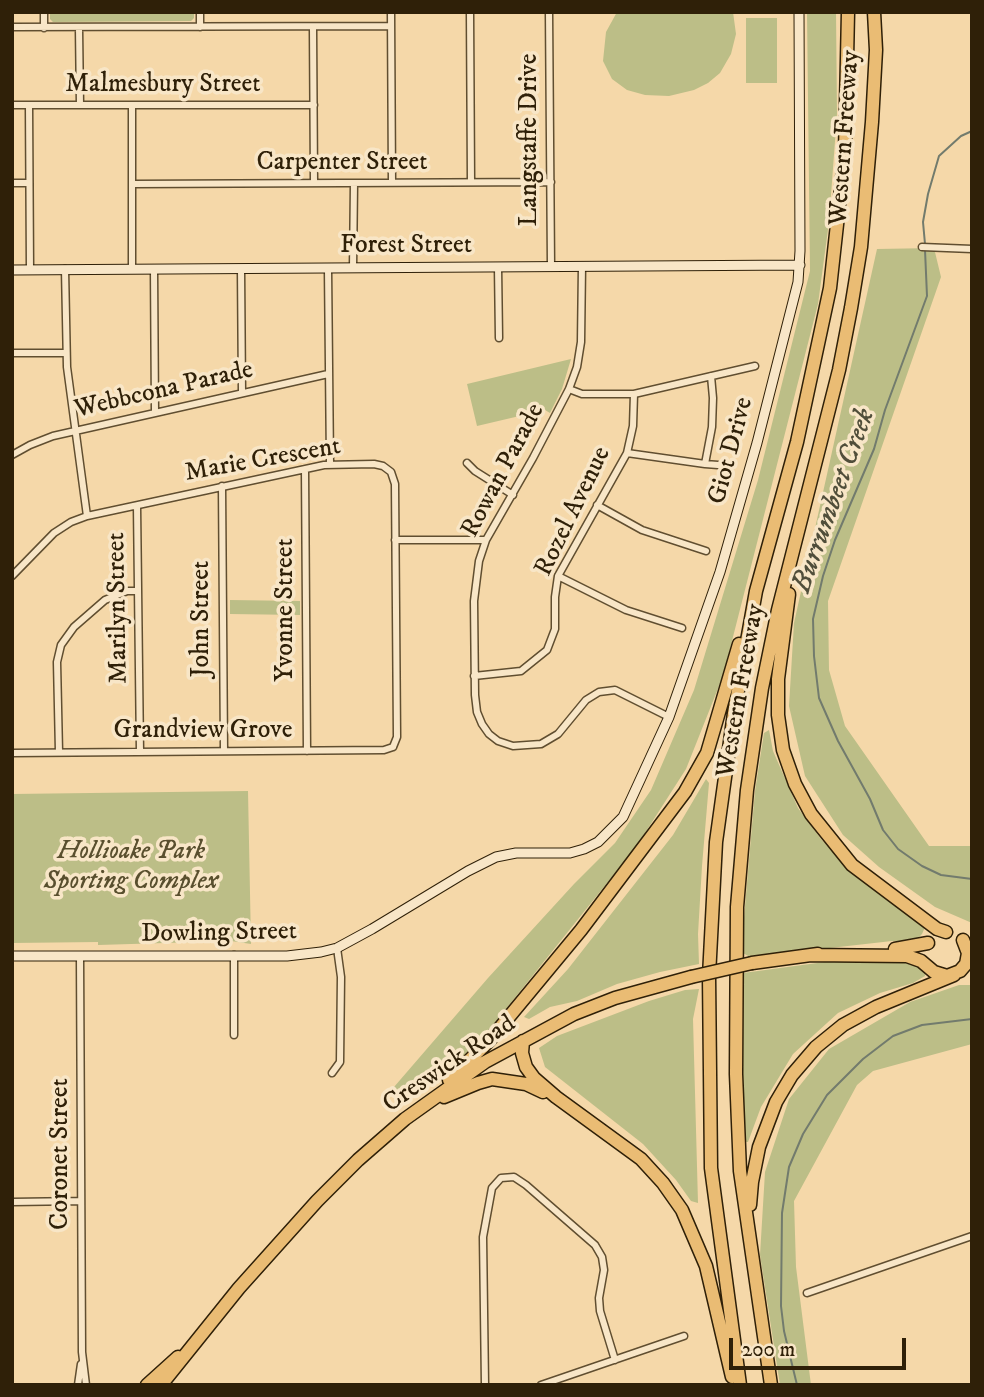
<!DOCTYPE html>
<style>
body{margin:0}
#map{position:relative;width:984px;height:1397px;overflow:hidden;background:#f5d8a9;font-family:"IM FELL DW Pica",serif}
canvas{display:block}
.frame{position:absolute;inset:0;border:14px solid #2f2008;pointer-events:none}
.scale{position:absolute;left:729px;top:1338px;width:177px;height:32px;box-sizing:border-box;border:4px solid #2f2008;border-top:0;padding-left:9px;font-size:21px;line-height:24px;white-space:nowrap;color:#2f2008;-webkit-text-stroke:5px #f8e6c7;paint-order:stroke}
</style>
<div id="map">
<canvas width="984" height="1397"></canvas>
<div class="frame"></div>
<div class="scale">200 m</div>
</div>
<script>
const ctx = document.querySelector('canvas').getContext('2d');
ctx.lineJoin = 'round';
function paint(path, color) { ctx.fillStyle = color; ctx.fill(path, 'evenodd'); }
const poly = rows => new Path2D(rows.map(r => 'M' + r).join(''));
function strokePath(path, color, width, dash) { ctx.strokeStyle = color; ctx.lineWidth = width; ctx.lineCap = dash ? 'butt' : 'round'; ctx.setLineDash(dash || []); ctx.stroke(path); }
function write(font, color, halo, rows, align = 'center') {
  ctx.font = font + ' "IM FELL DW Pica",serif'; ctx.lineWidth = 7; ctx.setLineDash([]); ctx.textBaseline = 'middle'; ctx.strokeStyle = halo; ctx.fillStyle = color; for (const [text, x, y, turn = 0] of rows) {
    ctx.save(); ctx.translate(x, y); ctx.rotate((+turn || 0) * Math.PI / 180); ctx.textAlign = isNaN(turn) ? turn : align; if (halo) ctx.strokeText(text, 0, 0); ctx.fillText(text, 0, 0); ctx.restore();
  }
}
paint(poly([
 [50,12,194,12,194,18,191,21,53,22,50,19],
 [617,12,733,12,736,34,731,54,720,73,708,83,694,90,669,96,645,95,627,90,612,79,603,61,606,32],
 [807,12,836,12,837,114,829,222,818,304,723,676,686,769,636,847,489,1030,444,1075,406,1102,394,1087,488,978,574,884,615,843,651,790,694,690,758,480,810,271],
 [746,18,777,18,777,83,746,83],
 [934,248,941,277,828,601,829,670,845,726,929,846,972,846,972,923,935,907,879,867,843,835,805,776,789,706,794,623,877,249],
 [571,359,562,389,550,413,545,410,477,426,467,384],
 [230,600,300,601,300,615,230,614],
 [769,730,773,751,798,808,821,839,843,863,880,895,926,925,922,934,913,943,892,941,750,957,741,952,755,791,764,733],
 [706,779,709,783,702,866,698,934,699,964,660,972,617,984,577,1001,550,1007,529,1019,524,1017,568,969,673,835],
 [248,791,251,944,231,941,98,945,98,942,12,943,12,794],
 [847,959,911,961,925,968,925,976,913,983,880,993,838,1013,793,1054,761,1107,748,1142,743,1142,741,1106,743,973],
 [959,985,972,985,972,1044,873,1071,857,1085,794,1201,796,1267,811,1385,780,1385,760,1255,765,1172,789,1099,829,1049,910,1002],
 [699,989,693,1019,698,1203,691,1201,676,1180,643,1144,545,1067,539,1048,557,1036,649,1001,685,990]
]), '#bcbe87');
strokePath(poly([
 [925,244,923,222,928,194,939,156,961,136,972,131],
 [925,250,927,296,885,410,874,449,835,540,823,576,813,619,814,656,819,698,838,741,870,799,883,830,898,849,922,866,941,875,972,879],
 [797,1385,784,1331,781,1306,782,1213,789,1167,803,1134,827,1095,863,1059,893,1036,922,1025,972,1019]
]), '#727b6d', 2);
const street = poly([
 [44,12,44,28],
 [200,12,200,27],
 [391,12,392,183],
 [470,12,471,182],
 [549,12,551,267],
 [12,27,391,26],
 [313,27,314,183],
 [79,28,80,105],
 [12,105,314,105],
 [29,105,30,270],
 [132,106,132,269],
 [12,183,29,183],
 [133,184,551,182],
 [922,247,972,249],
 [582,266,581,342,577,367,569,389,533,458,486,540,479,561,474,601,475,695,477,712,482,724,489,734,498,741,513,746,541,744,558,734,586,700,599,692,615,690,669,717],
 [498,267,499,338],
 [353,268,354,183],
 [65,269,67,367,87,516],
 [154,269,155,413],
 [241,269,242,393],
 [328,269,330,464],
 [12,353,66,353],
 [569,389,582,394,634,394,755,366],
 [627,453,705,464,712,427,713,398,711,376],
 [12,455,30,445,53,436,328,374],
 [467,463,475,471,513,495],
 [705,464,731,466],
 [305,469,307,751],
 [222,486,224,751],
 [597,505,642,530,706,551],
 [137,506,140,752],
 [395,540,486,540],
 [12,576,54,533,71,522,87,516,324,465,374,464,383,466,391,472,395,484,397,737,393,747],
 [558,576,626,610,682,628],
 [474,676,521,671,547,650,555,629,555,597,558,576,627,453,633,426,634,394],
 [59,752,57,662,61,645,74,627,105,600,127,591,137,591],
 [12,753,384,750,393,747],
 [234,955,234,1035],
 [80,957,82,1352,86,1385],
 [332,1073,340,1062,341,977,337,948],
 [12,1202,81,1201],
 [807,1293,972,1236],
 [78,1385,81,1364],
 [485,1385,483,1237,492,1188,501,1178,514,1177,526,1185,595,1245,602,1257,604,1270,599,1298,600,1311,615,1360],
 [541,1385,684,1336]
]);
const secondary = poly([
 [12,270,800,265],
 [12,956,287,956,321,952,337,948,372,929,468,871,496,857,516,853,570,853,584,849,598,842,623,817,669,717,720,572,757,443,798,282,800,251,799,12]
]);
const highway = poly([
 [789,594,778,679,778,715,783,750,795,784,811,814,852,865,937,929,946,932],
 [895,949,928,943],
 [810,955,907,956,921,961,934,972,947,976,960,971,966,964,968,953,963,940],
 [752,963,818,954],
 [523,1041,522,1053,526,1067,534,1078,556,1097,641,1159,663,1183,682,1210,706,1266,732,1377],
 [449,1080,489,1041,581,930,685,792,707,753,739,644],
 [444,1097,478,1083,492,1079,526,1084,543,1092],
 [750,1205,752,1182,759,1147,776,1102,792,1075,816,1047,843,1025,876,1007,954,975],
 [147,1385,178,1357],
 [161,1385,239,1288,317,1201,358,1160,405,1119,485,1062,574,1014,615,998,691,977],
 [740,1385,711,1168,709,976,716,842,734,713,756,591,797,442,830,288,845,152,848,12],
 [771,1385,740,1171,736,1074,737,907,747,790,762,688,778,610,839,370,851,308,861,247,872,122,876,50,874,12]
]);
strokePath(street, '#604e30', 9);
strokePath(secondary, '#2f2008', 11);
strokePath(highway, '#2f2008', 15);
strokePath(street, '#f8e6c7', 6);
strokePath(secondary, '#f8e6c7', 9);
strokePath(highway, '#eabc74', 12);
const highwayBridge = poly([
 [691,977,752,963]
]);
strokePath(highwayBridge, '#2f2008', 15, []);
strokePath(highwayBridge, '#eabc74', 12);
write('26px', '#2f2008', '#f8e6c7', [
 ["Malmesbury Street",163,86],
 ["Western Freeway",846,138,-86],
 ["Langstaffe Drive",531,140,-90],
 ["Carpenter Street",342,164],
 ["Forest Street",406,247],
 ["Webbcona Parade",164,391,-13],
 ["Giot Drive",732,451,-75],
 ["Marie Crescent",263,461,-10],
 ["Rowan Parade",504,471,-62],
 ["Rozel Avenue",574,512,-64],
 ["Marilyn Street",119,608,-91],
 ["Yvonne Street",287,610,-90],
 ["John Street",203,619,-90],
 ["Western Freeway",742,691,-80],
 ["Grandview Grove",203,732],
 ["Dowling Street",219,934,-1],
 ["Creswick Road",450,1065,-34],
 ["Coronet Street",62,1154,-90]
]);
write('italic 26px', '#594f2e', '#f8e6c7', [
 ["Hollioake Park",131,853],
 ["Sporting Complex",131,883]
]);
write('italic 28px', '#504e3a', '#f8e6c7', [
 ["Burrumbeet Creek",835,501,-70]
]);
</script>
